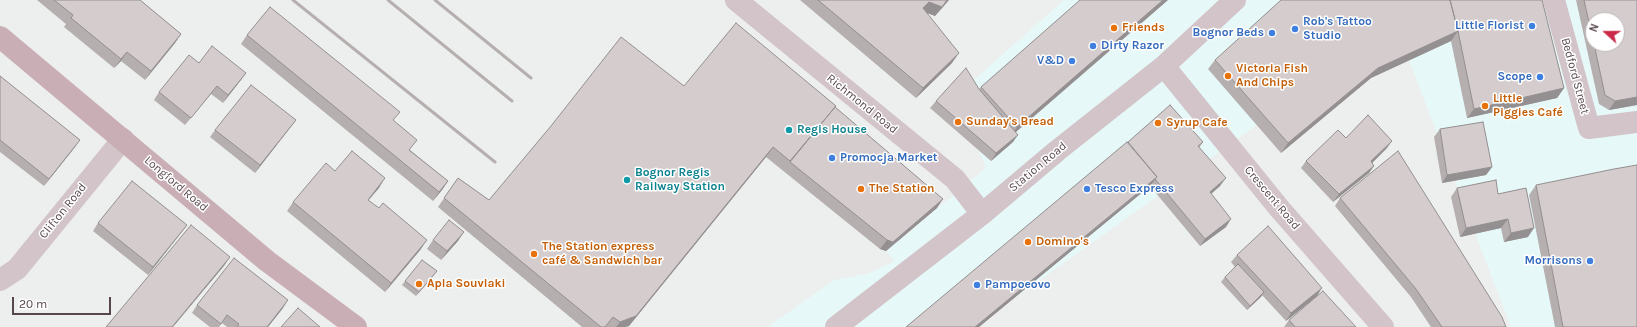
<!DOCTYPE html>
<meta charset="utf-8">
<style>
body{margin:0}
#map{position:relative;width:1637px;height:327px;overflow:hidden;background:#ecefed;font-family:Karla,sans-serif}
canvas{display:block}
.north{position:absolute;left:1585px;top:12px;width:40px;height:40px;box-sizing:border-box;background:#fff;border:1px solid #bcb5b7;border-radius:50%;rotate:291deg;font-size:11px;font-weight:700;line-height:16px;text-align:center;color:#57464b}
.north::after{content:'';display:block;margin:auto;width:14px;height:18px;background:#ca2a48;clip-path:polygon(50% 0,100% 100%,50% 72%,0 100%)}
.scale{position:absolute;left:12px;top:297px;width:99px;height:18px;box-sizing:border-box;border:2px solid #57464b;border-top:0;padding-left:5px;font-size:12px;line-height:14px;white-space:nowrap;color:#57464b;-webkit-text-stroke:3px #fff;paint-order:stroke}
</style>
<div id="map">
<canvas width="1637" height="327"></canvas>
<div class="north">N</div>
<div class="scale">20 m</div>
</div>
<script>
const ctx = document.querySelector('canvas').getContext('2d');
ctx.lineJoin = 'round';
function paint(path, color) { ctx.fillStyle = color; ctx.fill(path, 'evenodd'); }
const poly = rows => new Path2D(rows.map(r => 'M' + r).join(''));
function strokePath(path, color, width, dash) { ctx.strokeStyle = color; ctx.lineWidth = width; ctx.lineCap = dash ? 'butt' : 'round'; ctx.setLineDash(dash || []); ctx.stroke(path); }
function write(font, color, halo, rows, align = 'center') {
  ctx.font = font + ' Karla,sans-serif'; ctx.lineWidth = 3; ctx.setLineDash([]); ctx.textBaseline = 'middle'; ctx.strokeStyle = halo; ctx.fillStyle = color; for (const [text, x, y, turn = 0] of rows) {
    ctx.save(); ctx.translate(x, y); ctx.rotate((+turn || 0) * Math.PI / 180); ctx.textAlign = isNaN(turn) ? turn : align; if (halo) ctx.strokeText(text, 0, 0); ctx.fillText(text, 0, 0); ctx.restore();
  }
}
paint(poly([
 [1064,0,1637,0,1637,327,1511,327,1396,26,974,327,768,327,834,280,867,274,895,261,886,251,986,168,957,95],
 [1593,20,1617,20,1617,44,1593,44]
]), '#e6f9f8');
strokePath(poly([
 [736,0,955,179,982,214],
 [1554,0,1589,128,1637,122],
 [1164,66,1279,208,1383,327],
 [0,280,17,269,123,139],
 [836,327,982,214,1058,150,1164,66,1235,0]
]), '#d2c4c8', 22);
strokePath(poly([
 [0,37,267,261,356,327]
]), '#c9aeb5', 22);
strokePath(poly([
 [293,0,495,162],
 [388,0,512,101],
 [435,0,531,78]
]), '#b6afb0', 3);
paint(poly([
 [37,0,140,0,181,34,175,43,145,80,121,61,114,68,64,27,66,24],
 [800,0,949,0,935,16,927,13,952,63,916,98],
 [1168,0,1016,132,1013,142,991,161,930,108,936,101,979,89,981,87],
 [1542,0,1564,88,1557,98,1467,118,1451,41,1371,78,1281,153,1208,69,1215,60],
 [1576,0,1637,0,1637,105,1609,110,1599,104],
 [1593,20,1617,44,1593,44],
 [247,35,393,121,410,150,448,181,442,190,433,201,241,44],
 [199,63,246,73,223,103,211,94,185,125,154,100,159,92],
 [0,76,75,147,44,186,0,152],
 [684,86,835,107,937,208,886,251,880,249,766,157,629,326,625,327,582,327,438,207,458,178,489,200],
 [296,120,255,173,210,137,215,130],
 [1440,129,1492,167,1486,175,1442,183,1434,137],
 [1346,138,1387,148,1372,163,1374,166,1369,173,1333,202,1301,168,1306,161],
 [1203,142,1199,148,1220,186,1211,194,1226,227,1200,246,1150,186,979,327,906,327],
 [335,171,379,188,368,200,421,249,385,292,287,211,293,202],
 [1536,185,1637,327,1555,327,1529,195],
 [1457,188,1498,194,1528,237,1504,242,1501,228,1460,237,1451,197],
 [1340,198,1506,327,1431,327,1411,297,1335,206],
 [98,223,187,225,148,275,93,231],
 [433,240,458,241,441,260,427,249],
 [1237,255,1317,296,1286,321,1262,295,1247,310,1221,282,1225,277,1235,267,1231,262],
 [434,275,416,296,402,285,405,281],
 [197,305,283,308,268,327,227,327,222,323,219,327,210,327,192,313],
 [1289,320,1356,327,1284,327]
]), '#b6afb0');
paint(poly([
 [949,0,935,16,922,11,923,8,929,2],
 [1163,0,1168,0,1010,137,1017,127],
 [1458,31,1451,41,1371,78,1281,153,1288,143,1378,68],
 [181,34,175,43,145,80,151,71],
 [127,52,121,61,114,68,121,59],
 [959,53,952,63,916,98,923,88],
 [246,73,241,80,223,103,228,95],
 [1564,88,1557,98,1467,118,1474,109],
 [1637,97,1637,105,1609,110,1615,101],
 [296,120,290,128,255,173,260,165],
 [1018,135,1013,142,991,161,996,153],
 [80,140,75,147,44,186,49,179],
 [1392,141,1387,148,1366,169,1371,161],
 [773,147,766,157,629,326,625,327,616,327,620,322],
 [1374,166,1369,173,1333,202,1339,194],
 [1492,167,1486,175,1442,183,1447,175],
 [1157,177,1150,186,979,327,975,327],
 [385,178,379,188,361,209,368,200],
 [1226,178,1220,186,1204,200,1210,192],
 [448,181,442,190,433,201,439,192],
 [943,199,937,208,886,251,880,249,887,240],
 [1231,219,1226,227,1200,246,1205,239],
 [1508,219,1501,228,1460,237,1466,228],
 [187,225,181,233,148,275,153,267],
 [1534,228,1528,237,1504,242,1511,233],
 [464,232,458,241,441,260,447,251],
 [427,240,421,249,385,292,391,283],
 [230,257,224,266,173,327,172,327],
 [437,271,434,275,416,296,419,292],
 [1322,288,1317,296,1286,321,1291,313],
 [1264,292,1261,297,1247,310,1250,306],
 [288,300,283,308,268,327,267,327]
]), '#948f90');
const building = poly([
 [54,0,140,0,181,34,151,71,127,52,121,59,71,18,73,15,54,0],
 [818,0,947,0,942,7,929,2,923,8,959,53,923,88,818,0],
 [1080,0,1163,0,1017,127,981,87,1080,0],
 [1281,0,1450,0,1458,31,1378,68,1288,143,1215,60,1281,0],
 [1450,0,1542,0,1564,88,1474,109,1458,31,1450,0],
 [1584,0,1637,0,1637,97,1615,101,1605,95,1594,44,1617,44,1617,20,1593,20,1593,40,1584,0],
 [270,7,400,112,393,120,417,140,409,150,448,181,439,192,247,35,270,7],
 [736,23,836,106,790,161,773,147,636,316,620,322,613,317,605,327,601,327,444,198,458,178,489,200,551,126,621,37,684,86,736,23],
 [212,46,246,73,228,95,217,86,191,118,159,92,189,55,199,63,212,46],
 [966,68,979,89,1018,135,996,153,936,101,966,68],
 [0,76,80,140,49,179,0,140,0,76],
 [251,85,296,120,260,165,215,130,251,85],
 [1170,105,1203,142,1198,146,1226,178,1210,192,1231,219,1205,239,1155,179,1157,177,1128,142,1170,105],
 [835,107,943,199,893,242,887,240,790,162,835,107],
 [1368,115,1392,141,1371,161,1374,166,1339,194,1306,161,1338,130,1346,138,1368,115],
 [1483,122,1492,167,1447,175,1440,129,1483,122],
 [1127,142,1157,177,975,327,906,327,1127,142],
 [352,151,385,178,368,200,379,208,383,203,427,240,391,283,293,202,326,163,335,171,352,151],
 [1398,151,1502,317,1506,327,1442,327,1416,289,1340,198,1398,151],
 [1637,165,1637,327,1563,327,1536,185,1614,169,1637,165],
 [1496,180,1498,194,1526,188,1534,228,1511,233,1508,219,1466,228,1457,188,1496,180],
 [132,181,187,225,153,267,98,223,132,181],
 [449,220,464,232,447,251,433,240,449,220],
 [191,225,230,257,172,327,106,327,191,225],
 [1268,226,1322,288,1291,313,1237,255,1268,226],
 [234,258,288,300,267,327,237,327,239,324,227,315,221,324,197,305,234,258],
 [422,260,437,271,419,292,405,281,422,260],
 [1238,264,1264,292,1250,306,1225,277,1238,264],
 [1323,291,1356,327,1295,327,1289,320,1323,291],
 [298,308,320,327,281,327,298,308]
]);
paint(building, '#d4cccd');
strokePath(building, '#948f90', 1);
for (const [x, y, r, color] of [
 [1532,26,4,"#3f7fe0"],
 [1114,28,4,"#e8710a"],
 [1295,29,4,"#3f7fe0"],
 [1272,33,4,"#3f7fe0"],
 [1093,46,4,"#3f7fe0"],
 [1072,61,4,"#3f7fe0"],
 [1228,76,4,"#e8710a"],
 [1540,77,4,"#3f7fe0"],
 [1485,106,4,"#e8710a"],
 [958,122,4,"#e8710a"],
 [1158,123,4,"#e8710a"],
 [789,130,4,"#0f9aa8"],
 [832,158,4,"#3f7fe0"],
 [627,180,4,"#0f9aa8"],
 [861,189,4,"#e8710a"],
 [1087,189,4,"#3f7fe0"],
 [1028,242,4,"#e8710a"],
 [534,254,4,"#e8710a"],
 [1590,261,4,"#3f7fe0"],
 [419,284,4,"#e8710a"],
 [977,285,4,"#3f7fe0"]
]) { const dot = new Path2D(); dot.arc(x, y, r, 0, 2 * Math.PI); ctx.fillStyle = color; ctx.fill(dot); strokePath(dot, '#fff', 1.5); }
write('bold 12px', '#366cbe', '#fff', [
 ["Rob's Tattoo",1303,22],
 ["Studio",1303,36],
 ["Little Florist",1524,26,"right"],
 ["Bognor Beds",1264,33,"right"],
 ["Dirty Razor",1101,46],
 ["V&D",1064,61,"right"],
 ["Scope",1532,77,"right"],
 ["Promocja Market",840,158],
 ["Tesco Express",1095,189],
 ["Morrisons",1582,261,"right"],
 ["Pampoeovo",985,285]
], 'left');
write('bold 12px', '#c56008', '#fff', [
 ["Friends",1122,28],
 ["Victoria Fish",1236,69],
 ["And Chips",1236,83],
 ["Little",1493,99],
 ["Piggies Café",1493,113],
 ["Sunday's Bread",966,122],
 ["Syrup Cafe",1166,123],
 ["The Station",869,189],
 ["Domino's",1036,242],
 ["The Station express",542,247],
 ["café & Sandwich bar",542,261],
 ["Apla Souvlaki",427,284]
], 'left');
write('12px', '#57464b', '#fff', [
 ["Bedford Street",1575,76,75],
 ["Richmond Road",862,104,39],
 ["Station Road",1038,167,-40],
 ["Longford Road",176,184,40],
 ["Crescent Road",1272,198,50],
 ["Clifton Road",63,211,-51]
]);
write('bold 12px', '#0d838f', '#fff', [
 ["Regis House",797,130],
 ["Bognor Regis",635,173],
 ["Railway Station",635,187]
], 'left');
</script>
